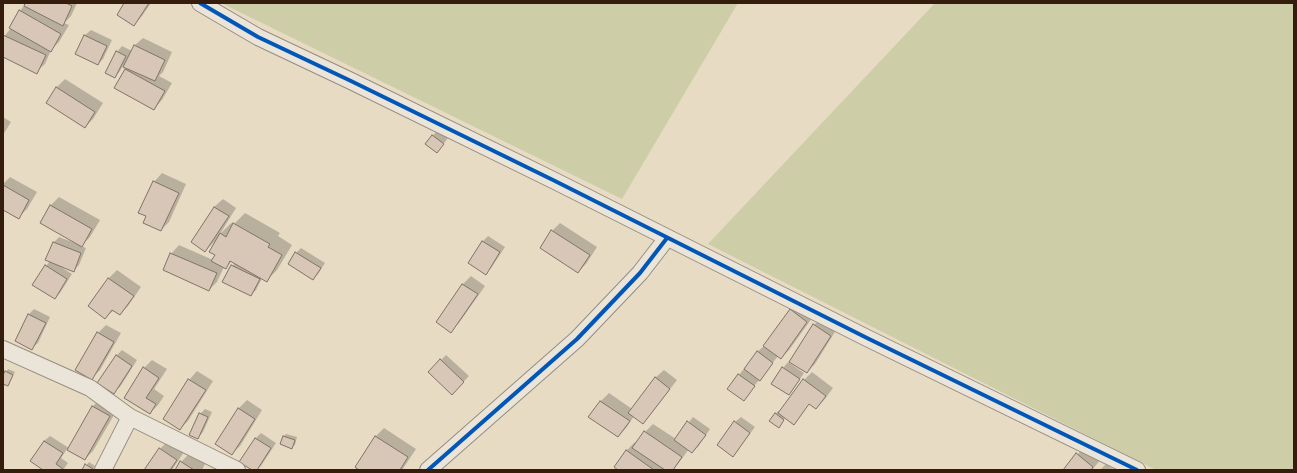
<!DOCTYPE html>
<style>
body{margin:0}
#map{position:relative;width:1297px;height:473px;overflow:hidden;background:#e7dbc4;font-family:Vollkorn,serif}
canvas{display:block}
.frame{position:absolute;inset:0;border:4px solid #351d0e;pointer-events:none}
</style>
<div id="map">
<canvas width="1297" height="473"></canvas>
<div class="frame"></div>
</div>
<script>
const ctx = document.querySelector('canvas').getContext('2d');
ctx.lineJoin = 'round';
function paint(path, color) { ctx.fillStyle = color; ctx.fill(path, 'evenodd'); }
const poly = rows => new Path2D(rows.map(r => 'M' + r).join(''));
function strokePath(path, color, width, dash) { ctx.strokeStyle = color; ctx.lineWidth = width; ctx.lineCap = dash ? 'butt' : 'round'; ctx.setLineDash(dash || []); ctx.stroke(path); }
paint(poly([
 [221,3,738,3,622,199],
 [935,3,1294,3,1294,470,1156,470,708,244]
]), '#cdcea8');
paint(poly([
 [26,3,77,3,71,16,64,23,69,25,59,42,51,50,45,64,36,72,3,56,3,38,11,28,20,11],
 [126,3,151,3,142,16,134,25],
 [91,30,112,40,103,59,98,64,76,54,85,35],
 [143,38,172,52,163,72,159,76,172,83,162,100,154,109,125,70,128,68,123,66,120,71,115,77,117,52,122,46,132,51,134,46],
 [65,79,103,103,93,119,85,127,47,103,57,87],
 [3,117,11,122,3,135],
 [438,130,448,138,442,146,426,143],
 [162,173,186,184,169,222,161,230,148,216,154,182],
 [10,177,37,192,27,209,19,217,3,209,3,184],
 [59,197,100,220,90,237,81,246,86,248,79,265,73,271,61,266,61,267,72,274,60,293,55,298,46,266,50,261,47,260,54,242,59,237,78,244,42,222,51,205],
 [223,199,236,208,220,234,231,223,234,224,245,213,280,233,278,236,292,245,277,270,266,281,262,278,256,290,251,295,232,266,235,263,232,261,226,267,224,267,217,282,209,290,171,254,179,245,213,260,216,255,216,240,205,251,214,207],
 [560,223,597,247,586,264,578,272,552,231],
 [488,236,505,247,491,268,486,273,469,262,483,241],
 [301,248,325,263,318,274,313,279,296,253],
 [117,270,141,287,128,306,120,314,114,310,105,318,89,306,109,278],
 [471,276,485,286,459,323,451,331,437,322,463,284],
 [798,302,815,314,789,350,781,358,778,356,743,400,728,389,757,352,763,347,764,347,790,310],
 [34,309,50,317,38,343,32,348,28,315],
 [822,317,838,327,815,364,807,372,814,325],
 [106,325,121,333,100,370,92,378,98,333],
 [122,350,137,360,120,387,114,392,116,356],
 [446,355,469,376,452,394,429,372],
 [152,360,167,369,154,389,164,396,158,405,150,413,125,397,144,368],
 [788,362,804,373,794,388,789,394,783,368],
 [8,369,15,372,8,385,3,383,3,377],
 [664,370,677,380,651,414,643,422,634,416,626,428,618,436,590,417,601,401,609,393,632,409,655,378],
 [197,371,213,381,188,421,180,429,164,419,189,380],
 [812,372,833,388,824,400,816,408,810,403,793,424,785,418,781,424,770,421,778,411,780,412,804,380],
 [101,398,118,408,93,451,85,459,67,449,61,458,68,463,63,470,45,470,32,461,44,441,50,436,69,448,93,406],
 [247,400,262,410,240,446,232,454,238,409],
 [205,409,212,412,203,432,198,438,200,414],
 [693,417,710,429,698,447,692,452,689,449,678,464,673,470,665,469,665,470,617,470,618,469,615,467,627,450,635,442,637,443,645,432,653,424,676,439],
 [741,417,755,427,733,456,735,422],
 [384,428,416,449,402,470,355,470,376,436],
 [261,433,276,443,261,466,256,470,254,470,241,462,256,438],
 [286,434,297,437,295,445,292,447,281,444,284,436],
 [168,441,184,452,172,470,146,470,160,449],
 [1085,446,1101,459,1092,470,1064,470],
 [189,454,205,464,202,470,176,470,181,462],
 [89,462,95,466,93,470,83,470],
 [1106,464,1114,470,1100,470]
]), '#0003');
const building = poly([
 [25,3,66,3,72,6,63,26,24,6,25,3],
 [124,3,149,3,134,26,117,15,124,3],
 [19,10,61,34,51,52,9,28,19,10],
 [3,35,46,55,37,74,3,57,3,35],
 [84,35,107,46,98,65,75,54,84,35],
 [134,45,165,60,155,81,123,67,134,45],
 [116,51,126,56,115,78,105,73,116,51],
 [125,69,165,91,154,110,114,88,125,69],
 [56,87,95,112,85,128,46,103,56,87],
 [432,135,444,144,437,153,425,144,432,135],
 [153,181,179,193,161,231,143,223,146,216,138,213,153,181],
 [3,185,29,200,19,219,3,210,3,185],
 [50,205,92,229,82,247,40,223,50,205],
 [214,207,229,216,205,252,191,242,214,207],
 [233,223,270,244,268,247,282,255,267,282,230,261,226,269,211,261,215,255,209,252,220,233,226,237,233,223],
 [551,230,590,255,578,273,540,248,551,230],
 [482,241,500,252,486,275,468,263,482,241],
 [53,242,81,253,74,272,45,260,53,242],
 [295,252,321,268,313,280,288,264,295,252],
 [170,253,217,273,209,291,163,270,170,253],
 [45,265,67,279,55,299,32,285,45,265],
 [231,265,260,279,251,296,222,282,231,265],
 [108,278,134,296,120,315,112,310,105,319,88,306,108,278],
 [462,284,478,294,451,333,436,322,462,284],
 [790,309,807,322,781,359,763,346,790,309],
 [28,314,46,323,32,350,15,341,28,314],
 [813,324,831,336,807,373,789,362,813,324],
 [97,332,114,342,92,380,75,370,97,332],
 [757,351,773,363,760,381,744,369,757,351],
 [116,355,132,366,114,394,97,383,116,355],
 [440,359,464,382,452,395,428,372,440,359],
 [143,367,159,378,146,398,156,404,150,414,124,398,143,367],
 [782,367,800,379,789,395,771,384,782,367],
 [5,371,13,375,8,386,3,384,3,375,5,371],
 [738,374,755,386,744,401,727,389,738,374],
 [655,377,670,389,643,424,628,413,655,377],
 [188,379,206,390,180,430,163,419,188,379],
 [803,379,826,396,816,409,809,404,794,425,778,413,803,379],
 [600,401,630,421,618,437,588,417,600,401],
 [92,406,110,416,85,460,67,450,92,406],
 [238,408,255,419,232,455,215,444,238,408],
 [199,413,208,417,198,439,189,435,199,413],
 [775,413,784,420,779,428,769,421,775,413],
 [687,421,706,435,692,453,674,440,687,421],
 [734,421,750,433,733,457,717,445,734,421],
 [644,431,682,457,673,470,665,470,632,448,644,431],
 [283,436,295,440,292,449,280,444,283,436],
 [375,436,408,457,400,470,359,470,355,467,375,436],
 [255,438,271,448,257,470,252,470,239,462,255,438],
 [44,441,63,453,56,464,63,469,62,470,43,470,30,461,44,441],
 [159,448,177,460,170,470,144,470,159,448],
 [626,450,654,470,618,470,614,467,626,450],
 [1076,453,1093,467,1091,470,1063,470,1076,453],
 [180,461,194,470,175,470,180,461],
 [85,464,93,469,93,470,82,470,85,464]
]);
paint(building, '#d8c6b7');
strokePath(building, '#7e7467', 1);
const minor = poly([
 [200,3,258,37,351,81,555,181,867,338,1137,470],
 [3,349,90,388,130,417,237,470],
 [103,470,130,417],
 [428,470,577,339,640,273,667,238]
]);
strokePath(minor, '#978d7f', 18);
strokePath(minor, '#eae4d9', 16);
strokePath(poly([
 [200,3,258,37,351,81,555,181,867,338,1137,470],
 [428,470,577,339,640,273,667,238]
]), '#0057b8', 4);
</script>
